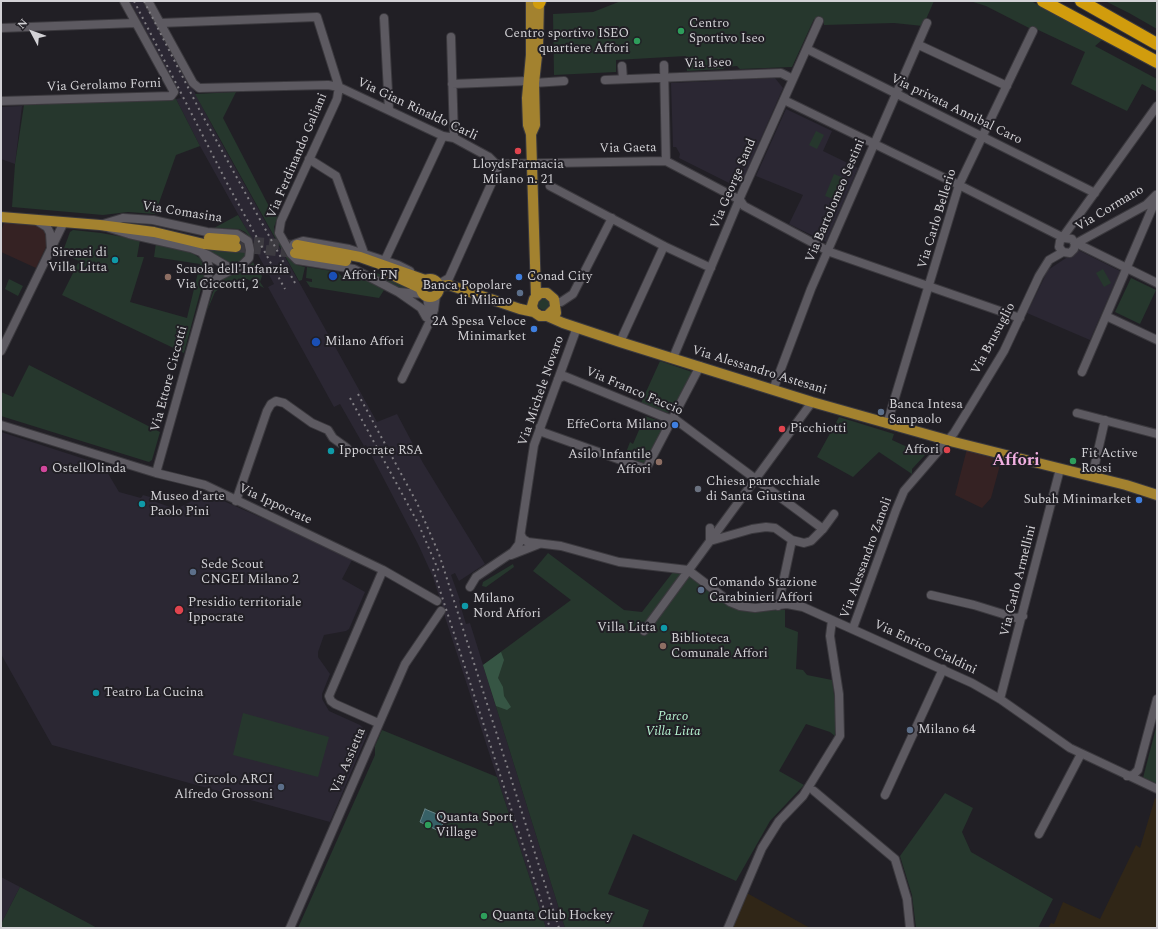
<!DOCTYPE html>
<style>
body{margin:0}
#map{position:relative;width:1158px;height:929px;overflow:hidden;background:#211f25;font-family:Spectral,serif}
canvas{display:block}
.frame{position:absolute;inset:0;border:2px solid #d3d2d6;pointer-events:none}
.north{position:absolute;left:12px;top:12px;width:40px;height:40px;-webkit-text-stroke:3px #211f25;paint-order:stroke;rotate:311deg;font-size:11px;font-weight:700;line-height:16px;text-align:center;color:#d3d2d6}
.north::after{content:'';display:block;margin:auto;width:14px;height:18px;background:#d3d2d6;clip-path:polygon(50% 0,100% 100%,50% 72%,0 100%)}
</style>
<div id="map">
<canvas width="1158" height="929"></canvas>
<div class="frame"></div>
<div class="north">N</div>
</div>
<script>
const ctx = document.querySelector('canvas').getContext('2d');
ctx.lineJoin = 'round';
function paint(path, color) { ctx.fillStyle = color; ctx.fill(path, 'evenodd'); }
const poly = rows => new Path2D(rows.map(r => 'M' + r).join(''));
function strokePath(path, color, width, dash) { ctx.strokeStyle = color; ctx.lineWidth = width; ctx.lineCap = dash ? 'butt' : 'round'; ctx.setLineDash(dash || []); ctx.stroke(path); }
function write(font, color, halo, rows, align = 'center') {
  ctx.font = font + ' Spectral,serif'; ctx.lineWidth = 4; ctx.setLineDash([]); ctx.textBaseline = 'middle'; ctx.strokeStyle = halo; ctx.fillStyle = color; for (const [text, x, y, turn = 0] of rows) {
    ctx.save(); ctx.translate(x, y); ctx.rotate((+turn || 0) * Math.PI / 180); ctx.textAlign = isNaN(turn) ? turn : align; if (halo) ctx.strokeText(text, 0, 0); ctx.fillText(text, 0, 0); ctx.restore();
  }
}
paint(poly([
 [5,221,38,225,46,230,47,240,46,247,36,268,1,252,1,231],
 [968,445,1003,454,991,498,982,508,955,495]
]), '#352223');
paint(poly([
 [1155,798,1157,799,1157,928,1048,928,1051,923,1054,924,1063,902,1100,919,1136,845,1140,848],
 [745,892,810,928,730,928]
]), '#302617');
paint(poly([
 [130,1,147,1,216,133,377,422,397,414,423,463,485,564,459,581,455,573,451,575,460,600,459,601,466,624,470,623,565,928,546,928,445,617,444,612,433,577,418,544,366,445,364,446,340,404,334,407,268,287,274,284,256,251,258,250,200,146,176,99,181,98],
 [775,78,783,88,741,184,735,186,679,158,680,154,676,147,673,147,671,83],
 [22,106,15,164,1,159,1,107],
 [786,109,832,131,823,151,858,168,826,242,789,224,803,195,756,176],
 [1078,250,1120,271,1090,340,1027,313,1048,270],
 [1,432,103,465,119,492,141,498,143,495,157,499,156,502,178,510,180,507,204,495,210,495,353,558,342,579,365,592,349,629,346,631,324,635,318,652,318,657,330,674,322,694,322,699,329,711,360,725,366,731,367,735,330,822,52,745,1,654],
 [1,877,20,887,1,924]
]), '#2b2733');
paint(poly([
 [621,1,934,1,923,26,894,23,824,25,823,19,814,19,792,67,740,69,737,66,726,67,723,69,687,71,686,56,616,60,616,72,554,75,553,14,593,12],
 [970,1,1031,1,1099,37,1102,40,1095,46,1157,79,1157,92,1142,84,1127,111,1071,84,1085,52,1032,27,1031,29,986,6],
 [1105,1,1157,1,1157,29,1129,13],
 [236,92,223,118,274,216,278,216,274,227,275,233,288,257,297,265,305,267,302,280,299,281,195,94],
 [176,99,200,146,176,155,155,214,128,212,103,215,12,207,15,164,24,105],
 [816,131,824,135,817,149,809,145],
 [834,174,844,178,836,200,825,196],
 [238,215,253,240,245,232,239,229,214,228],
 [73,230,101,233,140,240,137,257,144,257,130,302,187,318,200,264,154,257,156,243,191,252,201,259,205,274,184,353,62,295,79,261,64,254,63,251,70,232],
 [234,237,244,243,246,250,245,258,239,263,232,265,191,245,231,251],
 [253,262,262,276,260,282,264,288,247,279,229,281,215,292,207,311,213,292,220,280,245,270],
 [307,267,338,272,342,277,347,278,354,274,358,275,384,290,379,298,310,287,306,281,312,282,312,279,306,278],
 [356,267,400,280,416,290,399,288],
 [1103,269,1111,283,1104,287,1096,273],
 [1131,278,1156,290,1140,324,1115,312],
 [9,279,23,286,18,296,5,289],
 '538 304a6 6 0 1 1 12 0a6 6 0 1 1-12 0Z',
 [660,361,692,372,683,393,668,413,641,403],
 [29,365,160,432,152,460,149,462,1,416,1,392,13,397],
 [645,416,665,423,645,463,641,463,625,455,630,442,633,444],
 [839,417,894,434,892,440,925,455,912,469,912,474,879,452,853,477,817,457],
 [548,553,624,610,642,612,673,572,690,577,733,607,742,610,785,610,785,627,798,632,796,669,803,670,807,675,832,680,835,702,835,736,830,732,806,724,779,771,804,785,770,821,736,881,633,834,608,894,649,910,642,928,565,928,483,665,571,600,533,571],
 [513,564,514,567,486,587,482,586,483,582],
 [243,713,329,737,318,777,233,755],
 [1157,724,1157,784,1143,778],
 [382,730,497,777,546,928,298,928,375,755,375,746],
 [945,793,973,808,962,832,971,852,1053,899,1038,928,916,928,912,895,900,856],
 [20,887,88,923,97,928,1,928,1,924]
]), '#26372d');
paint(poly([
 [501,652,504,660,498,678,503,687,504,696,511,707,507,710,496,706,483,665]
]), '#365544');
const water = poly([
 [425,809,446,818,439,831,420,822,425,809]
]);
paint(water, '#376167');
strokePath(water, '#668388', 1);
strokePath(poly([
 [239,241,294,245],
 [236,247,295,253]
]), '#3c3a40', 10, [10, 5]);
const minor = poly([
 [148,1,193,83,199,88,328,85,339,87,443,136,454,138,489,157,496,164,497,171,449,278,439,284],
 [384,18,389,110],
 [160,23,317,17,339,87,337,99,281,221,279,233,291,254,297,260,354,269,398,292,421,308,426,317],
 [1,28,136,23],
 [451,37,454,138],
 [921,46,1007,86],
 [807,49,1095,193],
 [664,65,666,161],
 [622,66,623,79],
 [605,80,781,73,793,79],
 [534,83,564,81],
 [452,84,527,81],
 [784,100,959,185,1064,238],
 [1,101,171,96,174,92,124,1],
 [309,159,336,176,364,253],
 [496,164,666,161,740,200,744,206,830,252,1020,318],
 [550,186,664,246,711,268],
 [123,218,153,220,207,232,237,234,248,241,250,250,249,258,240,267,230,268,208,255,191,248,129,234,100,225,123,218],
 [37,221,47,227,50,233,51,249],
 [1076,243,1157,283],
 [294,244,303,241,349,249,398,265,410,271],
 [1075,244,1146,205,1156,195],
 [1063,252,1059,247,1060,241,1157,106],
 [385,260,443,136],
 [208,289,218,277,233,269],
 [399,292,423,294],
 [555,302,561,302,573,294,612,218],
 [1106,316,1157,340],
 [427,317,429,309,427,297],
 [620,342,664,246],
 [1,351,64,222],
 [673,358,742,193,819,21],
 [1082,372,1157,197],
 [402,379,430,321,434,310,436,295],
 [558,379,564,376,667,418,676,420,823,529],
 [773,390,811,289,927,23],
 [1077,413,1157,434],
 [887,424,959,185,1033,31],
 [1,425,156,473,205,485,383,570,437,601],
 [540,427,542,432,646,469,700,366],
 [156,473,207,292,209,268,207,260,202,253],
 [1092,477,1105,420],
 [236,501,267,411,271,404,276,401,284,403,312,423,328,430,333,438,347,448],
 [710,528,710,541],
 [521,535,523,539,528,542,561,546,619,562,688,570,730,602,740,606,755,608,787,604,803,607,972,683,1000,699,1070,748,1157,789],
 [710,541,752,529,766,527,775,528,792,540,804,543,811,541,823,529,834,514],
 [511,555,539,544],
 [470,587,476,577,513,552,519,544,534,445,575,333,575,327],
 [931,595,974,605,1016,618,1023,616],
 [778,606,792,540],
 [853,628,896,510,904,491,954,433,970,407,1004,351,1039,276,1049,260,1063,252,1070,253,1074,249,1075,244,1072,239,1064,238],
 [644,631,812,402],
 [1000,699,1060,469],
 [378,723,335,704,331,701,329,696,383,570],
 [1127,776,1133,775,1138,770,1157,699],
 [814,791,895,859,907,899,910,928],
 [885,795,943,669],
 [1039,834,1081,754],
 [290,928,405,664,441,611],
 [728,928,762,848,779,821,803,796,840,736,839,694,830,636,832,620]
]);
const major = poly([
 [531,1,531,55,527,98,528,125,531,134,536,295],
 [531,134,535,125,534,83,538,46,539,1],
 [1,217,100,225,154,232,204,244,236,247],
 [209,238,235,240],
 [297,245,360,257,425,280],
 [295,253,346,261],
 [390,274,420,288],
 '421 288a9 9 0 1 1 18 0a9 9 0 1 1-18 0Z',
 [439,286,449,285,520,309,534,312,540,316,547,316,555,308],
 [534,312,532,306,534,299,540,293,547,293,554,299,556,313],
 [547,316,563,323,620,342,812,402,954,442,1126,485,1157,495]
]);
const highway = poly([
 [1043,1,1157,62],
 [1081,1,1157,44],
 [539,3,540,1]
]);
strokePath(minor, '#3b393e', 10);
strokePath(major, '#3b393e', 12);
strokePath(highway, '#3b393e', 14);
strokePath(minor, '#5d5a61', 8);
strokePath(major, '#a3822f', 10);
strokePath(highway, '#d19c0d', 12);
strokePath(poly([
 [134,1,227,183,285,289],
 [144,1,199,109,295,283],
 [358,394,417,503,439,554,559,928],
 [350,398,418,523,440,574],
 [433,569,550,928]
]), '#807e83', 2, [2, 4]);
for (const [x, y, r, color] of [
 [681,31,4,"#2e9e5b"],
 [637,41,4,"#2e9e5b"],
 [518,151,4,"#e0444e"],
 [115,260,4,"#0f9aa8"],
 [333,276,5,"#1a4fb4"],
 [168,277,4,"#8d6e63"],
 [519,277,4,"#3f7fe0"],
 [520,293,4,"#5c6f8a"],
 [534,329,4,"#3f7fe0"],
 [316,342,5,"#1a4fb4"],
 [881,412,4,"#5c6f8a"],
 [675,425,4,"#3f7fe0"],
 [782,429,4,"#e0444e"],
 [947,450,4,"#e0444e"],
 [331,451,4,"#0f9aa8"],
 [1073,461,4,"#2e9e5b"],
 [659,462,4,"#8d6e63"],
 [44,469,4,"#d1479c"],
 [698,489,4,"#6b7280"],
 [1139,500,4,"#3f7fe0"],
 [142,504,4,"#0f9aa8"],
 [193,572,4,"#5c6f8a"],
 [701,590,4,"#5c6f8a"],
 [465,606,4,"#0f9aa8"],
 [179,610,5,"#e0444e"],
 [664,628,4,"#0f9aa8"],
 [663,646,4,"#8d6e63"],
 [96,693,4,"#0f9aa8"],
 [910,730,4,"#5c6f8a"],
 [281,787,4,"#5c6f8a"],
 [428,825,4,"#2e9e5b"],
 [484,916,4,"#2e9e5b"]
]) { const dot = new Path2D(); dot.arc(x, y, r, 0, 2 * Math.PI); ctx.fillStyle = color; ctx.fill(dot); strokePath(dot, '#211f25', 1.5); }
write('13px', '#d3d2d6', '#211f25', [
 ["Centro",689,24],
 ["Sportivo Iseo",689,39],
 ["Centro sportivo ISEO",629,34,"right"],
 ["quartiere Affori",629,49,"right"],
 ["LloydsFarmacia",518,165,"center"],
 ["Milano n. 21",518,180,"center"],
 ["Sirenei di",107,253,"right"],
 ["Villa Litta",107,268,"right"],
 ["Scuola dell'Infanzia",176,270],
 ["Via Ciccotti, 2",176,285],
 ["Affori FN",342,276],
 ["Conad City",527,277],
 ["Banca Popolare",512,286,"right"],
 ["di Milano",512,301,"right"],
 ["2A Spesa Veloce",526,322,"right"],
 ["Minimarket",526,337,"right"],
 ["Milano Affori",325,342],
 ["Banca Intesa",889,405],
 ["Sanpaolo",889,420],
 ["EffeCorta Milano",667,425,"right"],
 ["Picchiotti",790,429],
 ["Affori",939,450,"right"],
 ["Ippocrate RSA",339,451],
 ["Fit Active",1081,454],
 ["Rossi",1081,469],
 ["Asilo Infantile",651,455,"right"],
 ["Affori",651,470,"right"],
 ["OstellOlinda",52,469],
 ["Chiesa parrocchiale",706,482],
 ["di Santa Giustina",706,497],
 ["Museo d'arte",150,497],
 ["Paolo Pini",150,512],
 ["Subah Minimarket",1131,500,"right"],
 ["Sede Scout",201,565],
 ["CNGEI Milano 2",201,580],
 ["Comando Stazione",709,583],
 ["Carabinieri Affori",709,598],
 ["Milano",473,599],
 ["Nord Affori",473,614],
 ["Presidio territoriale",188,603],
 ["Ippocrate",188,618],
 ["Villa Litta",656,628,"right"],
 ["Biblioteca",671,639],
 ["Comunale Affori",671,654],
 ["Teatro La Cucina",104,693],
 ["Milano 64",918,730],
 ["Circolo ARCI",273,780,"right"],
 ["Alfredo Grossoni",273,795,"right"],
 ["Quanta Sport",436,818],
 ["Village",436,833],
 ["Quanta Club Hockey",492,916]
], 'left');
write('13px', '#d3d2d6', '#211f25', [
 ["Via Iseo",708,64,-2],
 ["Via Gerolamo Forni",104,86,-2],
 ["Via Gian Rinaldo Carli",417,110,25],
 ["Via privata Annibal Caro",956,110,26],
 ["Via Gaeta",628,149,-1],
 ["Via Ferdinando Galiani",298,156,-67],
 ["Via George Sand",734,184,-67],
 ["Via Bartolomeo Sestini",836,201,-67],
 ["Via Cormano",1110,209,-31],
 ["Via Comasina",182,213,9],
 ["Via Carlo Bellerio",938,219,-73],
 ["Via Brusuglio",994,339,-62],
 ["Via Alessandro Astesani",759,371,17],
 ["Via Ettore Ciccotti",170,379,-75],
 ["Via Michele Novaro",542,391,-71],
 ["Via Franco Faccio",634,392,23],
 ["Via Ippocrate",275,505,25],
 ["Via Alessandro Zanoli",867,558,-70],
 ["Via Carlo Armellini",1019,581,-76],
 ["Via Enrico Cialdini",925,648,25],
 ["Via Assietta",349,761,-67]
]);
write('italic 13px', '#b6f3d1', '#211f25', [
 ["Parco",673,717],
 ["Villa Litta",673,732]
]);
write('bold 17px', '#f1afe1', '#211f25', [
 ["Affori",1016,462]
]);
</script>
